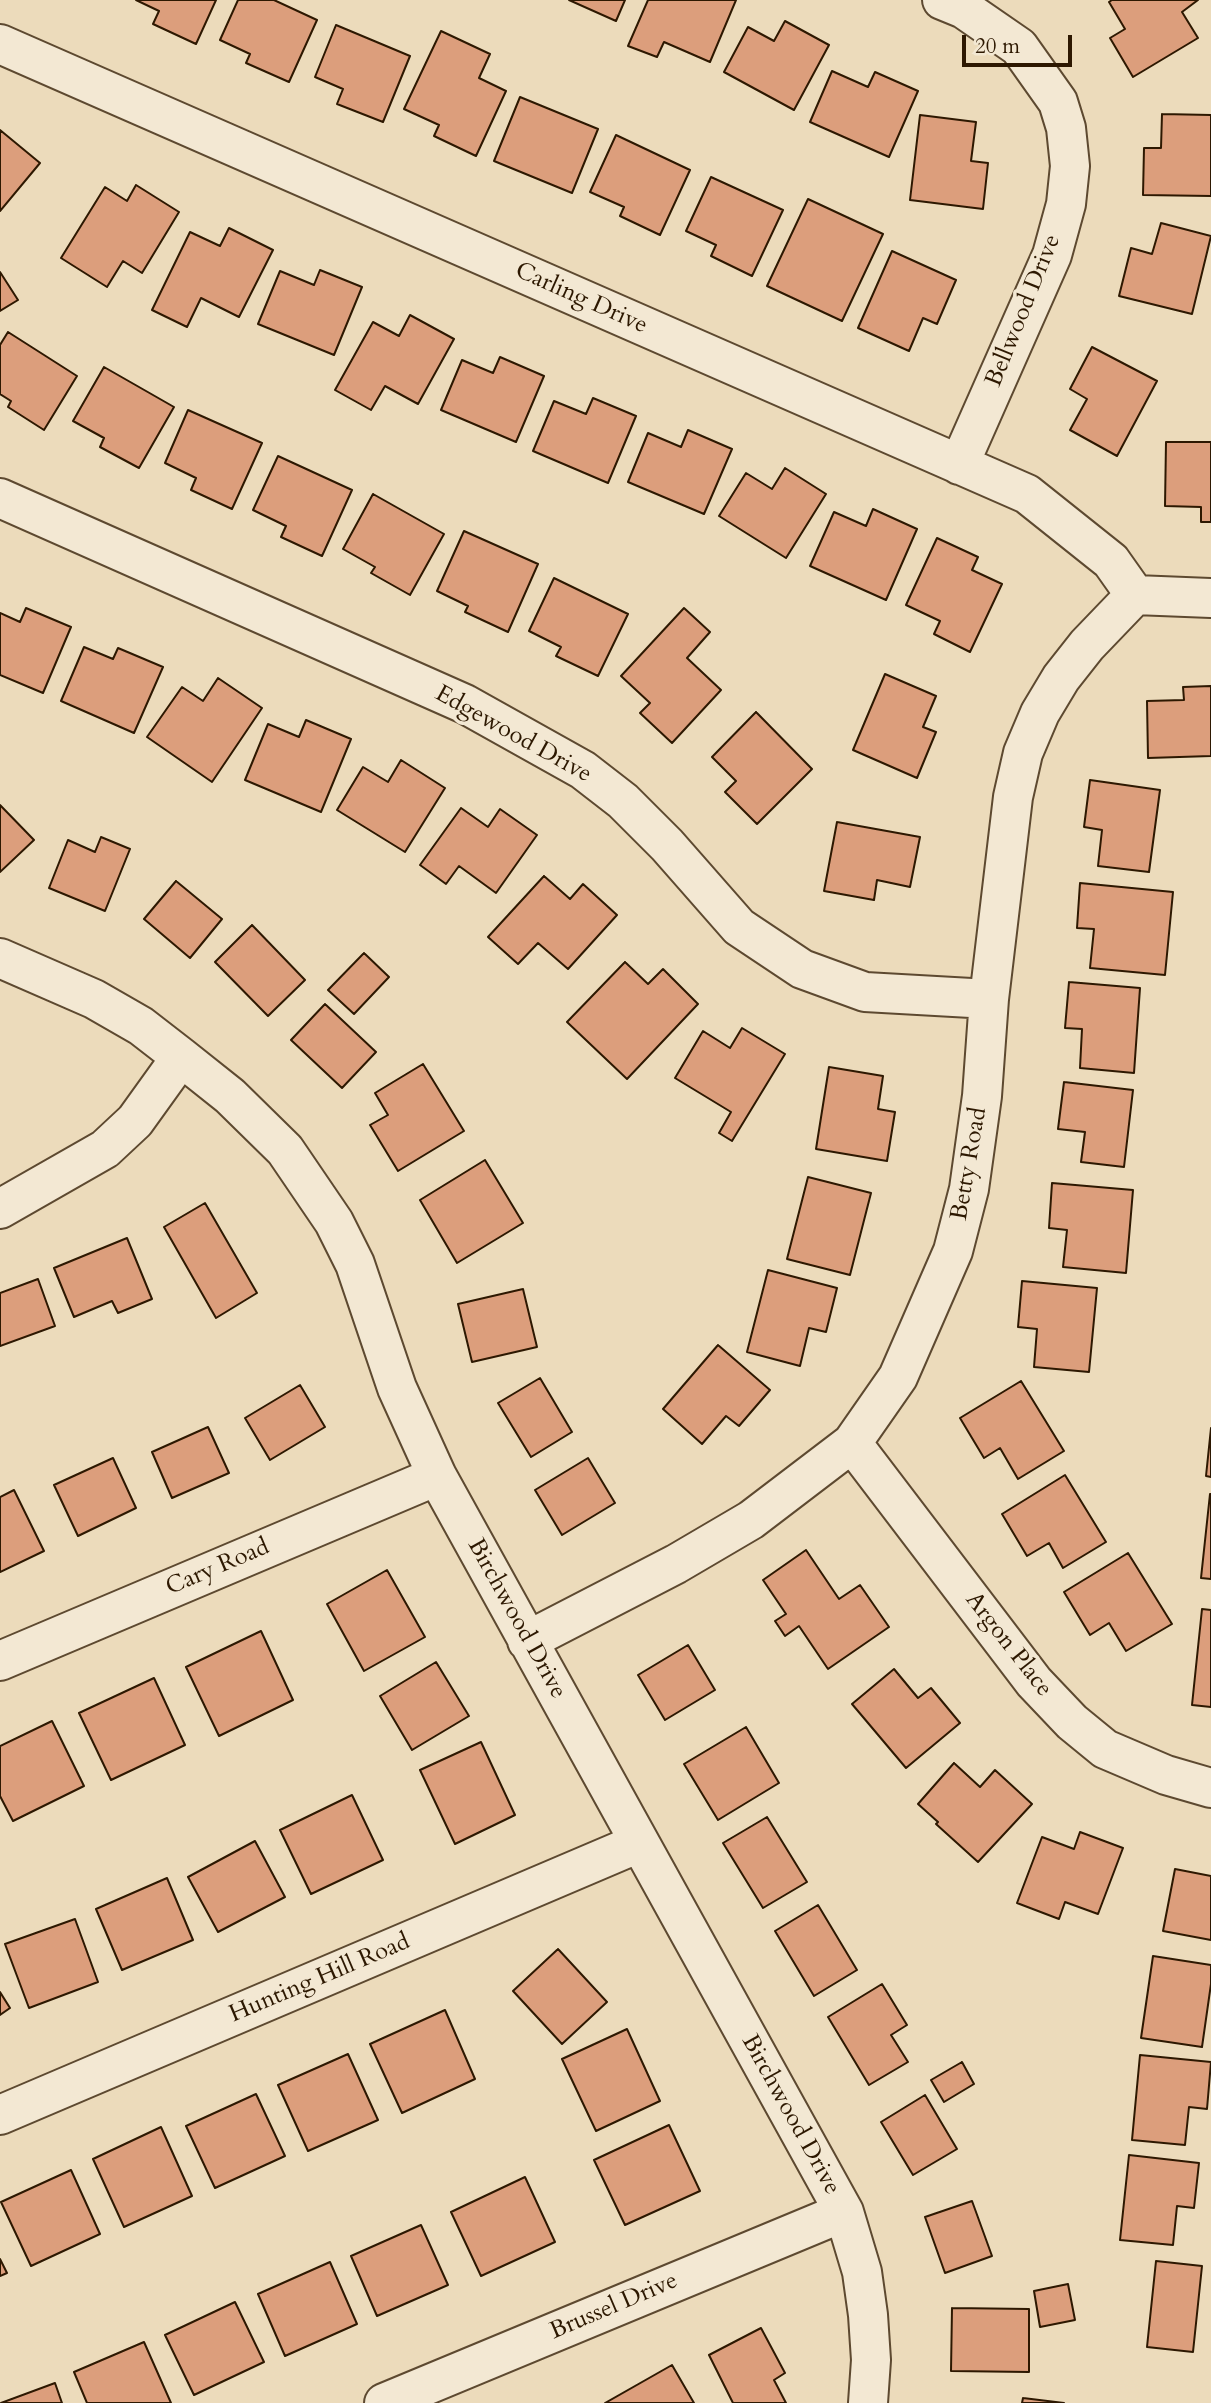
<!DOCTYPE html>
<style>
body{margin:0}
#map{position:relative;width:1211px;height:2403px;overflow:hidden;background:#ecdbbb;font-family:Cardo,serif}
canvas{display:block}
.scale{position:absolute;left:962px;top:35px;width:110px;height:32px;box-sizing:border-box;border:4px solid #2d1801;border-top:0;padding-left:9px;font-size:21px;line-height:24px;white-space:nowrap;color:#2d1801;-webkit-text-stroke:5px #f3e8d3;paint-order:stroke}
</style>
<div id="map">
<canvas width="1211" height="2403"></canvas>
<div class="scale">20 m</div>
</div>
<script>
const ctx = document.querySelector('canvas').getContext('2d');
ctx.lineJoin = 'round';
function paint(path, color) { ctx.fillStyle = color; ctx.fill(path, 'evenodd'); }
const poly = rows => new Path2D(rows.map(r => 'M' + r).join(''));
function strokePath(path, color, width, dash) { ctx.strokeStyle = color; ctx.lineWidth = width; ctx.lineCap = dash ? 'butt' : 'round'; ctx.setLineDash(dash || []); ctx.stroke(path); }
function write(font, color, halo, rows, align = 'center') {
  ctx.font = font + ' Cardo,serif'; ctx.lineWidth = 7; ctx.setLineDash([]); ctx.textBaseline = 'middle'; ctx.strokeStyle = halo; ctx.fillStyle = color; for (const [text, x, y, turn = 0] of rows) {
    ctx.save(); ctx.translate(x, y); ctx.rotate((+turn || 0) * Math.PI / 180); ctx.textAlign = isNaN(turn) ? turn : align; if (halo) ctx.strokeText(text, 0, 0); ctx.fillText(text, 0, 0); ctx.restore();
  }
}
const building = poly([
 [136,0,216,0,196,44,153,24,159,11,136,0],
 [238,0,274,0,317,20,289,82,246,63,250,54,220,40,238,0],
 [569,0,625,0,616,21,569,0],
 [648,0,736,0,710,62,664,42,657,57,628,46,648,0],
 [1112,0,1198,0,1182,12,1198,38,1133,77,1110,38,1125,29,1109,2,1112,0],
 [785,21,829,45,794,110,724,72,748,27,774,41,785,21],
 [336,25,410,56,383,122,337,104,343,89,315,77,336,25],
 [441,31,490,54,479,78,506,91,476,156,434,136,439,125,404,109,441,31],
 [832,71,868,87,875,72,918,91,889,157,810,122,832,71],
 [520,97,598,129,572,193,494,161,520,97],
 [1162,114,1211,115,1211,196,1143,195,1144,148,1161,148,1162,114],
 [920,115,976,122,971,161,988,163,983,209,910,200,920,115],
 [0,130,40,163,0,211,0,130],
 [616,135,690,170,660,235,620,216,624,207,590,192,616,135],
 [711,177,783,210,752,276,711,256,716,245,686,231,711,177],
 [136,185,179,212,142,273,123,261,107,287,61,258,105,187,127,201,136,185],
 [808,199,883,234,842,321,767,286,808,199],
 [1161,223,1211,236,1192,314,1119,296,1131,248,1152,254,1161,223],
 [229,228,273,250,239,317,201,298,187,327,152,310,190,232,220,246,229,228],
 [892,251,956,280,937,324,923,318,909,351,858,328,892,251],
 [320,270,362,287,334,355,258,324,280,271,314,285,320,270],
 [0,272,18,300,0,311,0,272],
 [410,315,454,339,418,404,385,386,371,410,335,390,373,322,399,336,410,315],
 [8,332,77,376,44,430,8,407,11,401,0,394,0,345,8,332],
 [1092,347,1157,381,1117,456,1070,430,1087,399,1070,389,1092,347],
 [500,357,544,376,516,442,441,410,462,360,493,373,500,357],
 [104,367,174,407,139,468,100,447,104,438,73,421,104,367],
 [593,398,636,416,608,483,533,451,554,401,586,414,593,398],
 [188,410,262,443,232,509,191,490,196,478,165,463,188,410],
 [688,430,732,449,704,514,628,482,648,433,681,447,688,430],
 [1166,442,1211,442,1211,522,1201,522,1201,507,1165,506,1166,442],
 [278,456,352,490,322,556,281,537,286,526,253,510,278,456],
 [785,468,826,494,786,558,719,516,746,473,772,489,785,468],
 [373,494,444,534,410,595,371,573,375,567,343,549,373,494],
 [873,509,917,529,886,600,810,566,834,512,866,526,873,509],
 [464,531,538,564,508,632,465,612,468,606,437,591,464,531],
 [937,538,978,557,972,570,1002,584,970,652,934,634,940,621,906,605,937,538],
 [554,578,628,614,598,676,556,656,561,647,529,631,554,578],
 [26,608,71,627,43,693,0,675,0,613,20,622,26,608],
 [684,608,710,632,687,658,721,690,672,743,640,713,650,703,621,676,684,608],
 [84,647,113,659,118,648,163,667,134,733,61,701,84,647],
 [885,674,936,696,923,727,936,732,917,778,853,750,885,674],
 [218,678,262,708,212,782,147,737,182,687,203,701,218,678],
 [1211,686,1211,756,1148,758,1147,701,1184,700,1183,687,1211,686],
 [756,712,812,769,757,824,725,792,736,781,712,757,756,712],
 [306,720,351,739,321,812,245,780,268,724,299,737,306,720],
 [401,760,445,788,405,852,337,810,363,767,388,782,401,760],
 [1090,780,1160,790,1149,872,1098,866,1102,830,1084,827,1090,780],
 [0,805,34,840,0,872,0,805],
 [461,808,488,827,500,809,537,835,496,893,459,866,446,884,420,865,461,808],
 [837,822,920,837,910,887,877,880,874,900,824,891,837,822],
 [101,837,130,849,105,911,49,888,68,840,95,852,101,837],
 [544,876,570,899,583,884,617,915,568,969,538,943,518,964,488,937,544,876],
 [176,881,222,919,190,958,144,919,176,881],
 [1080,883,1173,892,1165,975,1090,968,1094,929,1077,928,1080,883],
 [252,925,305,980,268,1016,215,962,252,925],
 [364,953,389,977,354,1014,328,990,364,953],
 [625,962,648,984,663,969,698,1004,627,1079,567,1022,625,962],
 [1069,982,1140,988,1134,1073,1080,1068,1082,1029,1065,1028,1069,982],
 [325,1004,376,1052,342,1088,291,1040,325,1004],
 [742,1028,785,1054,732,1141,719,1133,731,1112,675,1078,703,1031,730,1048,742,1028],
 [423,1064,464,1131,398,1171,370,1125,388,1115,375,1093,423,1064],
 [829,1067,883,1076,878,1109,895,1112,887,1161,816,1149,829,1067],
 [1064,1082,1133,1090,1124,1167,1081,1162,1085,1132,1058,1129,1064,1082],
 [485,1160,523,1223,457,1263,420,1200,485,1160],
 [808,1177,871,1193,850,1275,787,1259,808,1177],
 [1052,1183,1133,1190,1126,1273,1063,1267,1067,1230,1049,1228,1052,1183],
 [205,1203,257,1293,216,1318,164,1227,205,1203],
 [127,1238,152,1299,118,1313,112,1301,74,1317,54,1268,127,1238],
 [768,1270,837,1288,826,1332,809,1328,800,1366,747,1352,768,1270],
 [38,1279,55,1326,0,1346,0,1293,38,1279],
 [1022,1281,1097,1288,1089,1372,1034,1367,1037,1329,1018,1327,1022,1281],
 [523,1289,537,1347,472,1362,458,1304,523,1289],
 [718,1345,770,1390,739,1426,726,1416,702,1444,663,1409,718,1345],
 [540,1378,572,1432,531,1457,498,1403,540,1378],
 [1021,1381,1064,1451,1018,1479,1000,1448,984,1458,960,1418,1021,1381],
 [300,1385,325,1427,270,1460,245,1418,300,1385],
 [208,1427,229,1473,172,1498,152,1452,208,1427],
 [1211,1428,1211,1477,1206,1476,1211,1428],
 [113,1458,136,1508,78,1536,54,1485,113,1458],
 [588,1458,615,1503,562,1535,535,1490,588,1458],
 [1065,1475,1106,1542,1063,1568,1049,1543,1027,1556,1002,1514,1065,1475],
 [14,1490,44,1551,0,1572,0,1497,14,1490],
 [1210,1494,1211,1494,1211,1579,1201,1578,1210,1494],
 [806,1550,839,1599,860,1585,889,1627,828,1669,799,1626,785,1636,775,1621,786,1614,763,1580,806,1550],
 [1128,1553,1172,1624,1126,1651,1109,1623,1090,1635,1064,1592,1128,1553],
 [387,1570,425,1637,364,1671,327,1604,387,1570],
 [1202,1609,1211,1610,1211,1707,1192,1705,1202,1609],
 [261,1631,293,1700,219,1736,186,1667,261,1631],
 [688,1645,715,1690,665,1720,638,1675,688,1645],
 [436,1662,469,1716,412,1750,380,1696,436,1662],
 [894,1669,918,1698,931,1688,960,1723,906,1768,852,1704,894,1669],
 [154,1678,185,1745,111,1780,79,1713,154,1678],
 [52,1721,84,1786,13,1821,0,1796,0,1746,52,1721],
 [746,1727,779,1783,718,1820,684,1764,746,1727],
 [481,1742,515,1815,455,1844,420,1770,481,1742],
 [954,1763,980,1787,995,1770,1032,1804,978,1862,936,1824,938,1822,918,1804,954,1763],
 [352,1795,383,1860,311,1894,280,1830,352,1795],
 [767,1817,807,1882,763,1908,723,1843,767,1817],
 [1080,1832,1123,1848,1098,1914,1065,1902,1059,1919,1017,1903,1042,1837,1074,1849,1080,1832],
 [255,1841,285,1897,218,1932,188,1877,255,1841],
 [1175,1869,1211,1876,1211,1940,1163,1931,1175,1869],
 [167,1878,193,1940,122,1970,96,1909,167,1878],
 [818,1905,857,1970,814,1996,775,1931,818,1905],
 [75,1919,98,1982,29,2008,5,1944,75,1919],
 [558,1949,607,2002,562,2044,513,1991,558,1949],
 [1153,1956,1211,1965,1211,1984,1202,2047,1141,2038,1153,1956],
 [882,1984,907,2025,891,2035,908,2062,869,2085,828,2017,882,1984],
 [0,1992,10,2008,0,2015,0,1992],
 [445,2010,475,2079,402,2113,370,2044,445,2010],
 [627,2029,660,2101,596,2131,562,2059,627,2029],
 [348,2054,378,2120,308,2151,278,2085,348,2054],
 [1140,2055,1211,2062,1207,2109,1189,2107,1185,2145,1132,2140,1140,2055],
 [962,2062,974,2084,944,2102,931,2080,962,2062],
 [256,2094,285,2156,215,2188,186,2126,256,2094],
 [925,2095,957,2149,913,2175,881,2122,925,2095],
 [669,2125,700,2191,625,2225,594,2160,669,2125],
 [161,2127,192,2196,124,2227,93,2159,161,2127],
 [1129,2155,1199,2163,1194,2208,1177,2206,1173,2245,1120,2240,1129,2155],
 [71,2170,100,2234,31,2266,1,2202,71,2170],
 [525,2177,555,2242,481,2276,451,2212,525,2177],
 [972,2201,992,2256,945,2273,925,2217,972,2201],
 [421,2225,448,2285,377,2316,351,2256,421,2225],
 [0,2259,7,2273,0,2276,0,2259],
 [1156,2261,1202,2266,1193,2352,1147,2347,1156,2261],
 [330,2262,357,2324,285,2356,258,2294,330,2262],
 [1068,2284,1075,2320,1040,2327,1034,2291,1068,2284],
 [235,2302,264,2362,194,2395,165,2335,235,2302],
 [952,2308,1029,2309,1029,2372,951,2371,952,2308],
 [761,2328,785,2373,774,2380,786,2403,733,2403,709,2355,761,2328],
 [144,2342,171,2403,87,2403,74,2372,144,2342],
 [672,2365,694,2403,605,2403,672,2365],
 [55,2383,62,2403,1,2403,55,2383],
 [1023,2398,1064,2403,1022,2403,1023,2398]
]);
paint(building, '#dc9e7c');
strokePath(building, '#2d1801', 2);
const street = poly([
 [942,0,964,9,1019,47,1058,102,1066,128,1070,166,1066,204,1052,255,959,465],
 [0,44,1027,494,1111,561,1135,595],
 [0,498,465,704,583,770,623,801,667,845,739,927,802,969,865,992,989,999],
 [0,958,94,999,141,1026,181,1057,230,1096,285,1150,334,1222,355,1264,397,1388,437,1476,844,2212,862,2272,868,2315,871,2360,868,2403],
 [0,1209,105,1149,135,1121,181,1057],
 [852,1443,1034,1682,1072,1722,1105,1749,1166,1775,1211,1788],
 [527,1641,676,1564,751,1520,852,1443,898,1377,953,1251,969,1189,982,1096,989,999,1013,797,1023,753,1040,713,1061,678,1087,645,1135,595,1211,598],
 [0,1661,437,1476],
 [0,2115,639,1843],
 [384,2403,844,2212]
]);
strokePath(street, '#5d4930', 42);
strokePath(street, '#f3e8d3', 38);
write('24px', '#2d1801', '#f3e8d3', [
 ["Carling Drive",581,299,24],
 ["Bellwood Drive",1024,311,-68],
 ["Edgewood Drive",513,735,29],
 ["Betty Road",970,1164,-80],
 ["Cary Road",218,1568,-23],
 ["Birchwood Drive",516,1619,61],
 ["Argon Place",1008,1645,52],
 ["Hunting Hill Road",320,1979,-23],
 ["Birchwood Drive",790,2115,61],
 ["Brussel Drive",614,2307,-23]
]);
</script>
